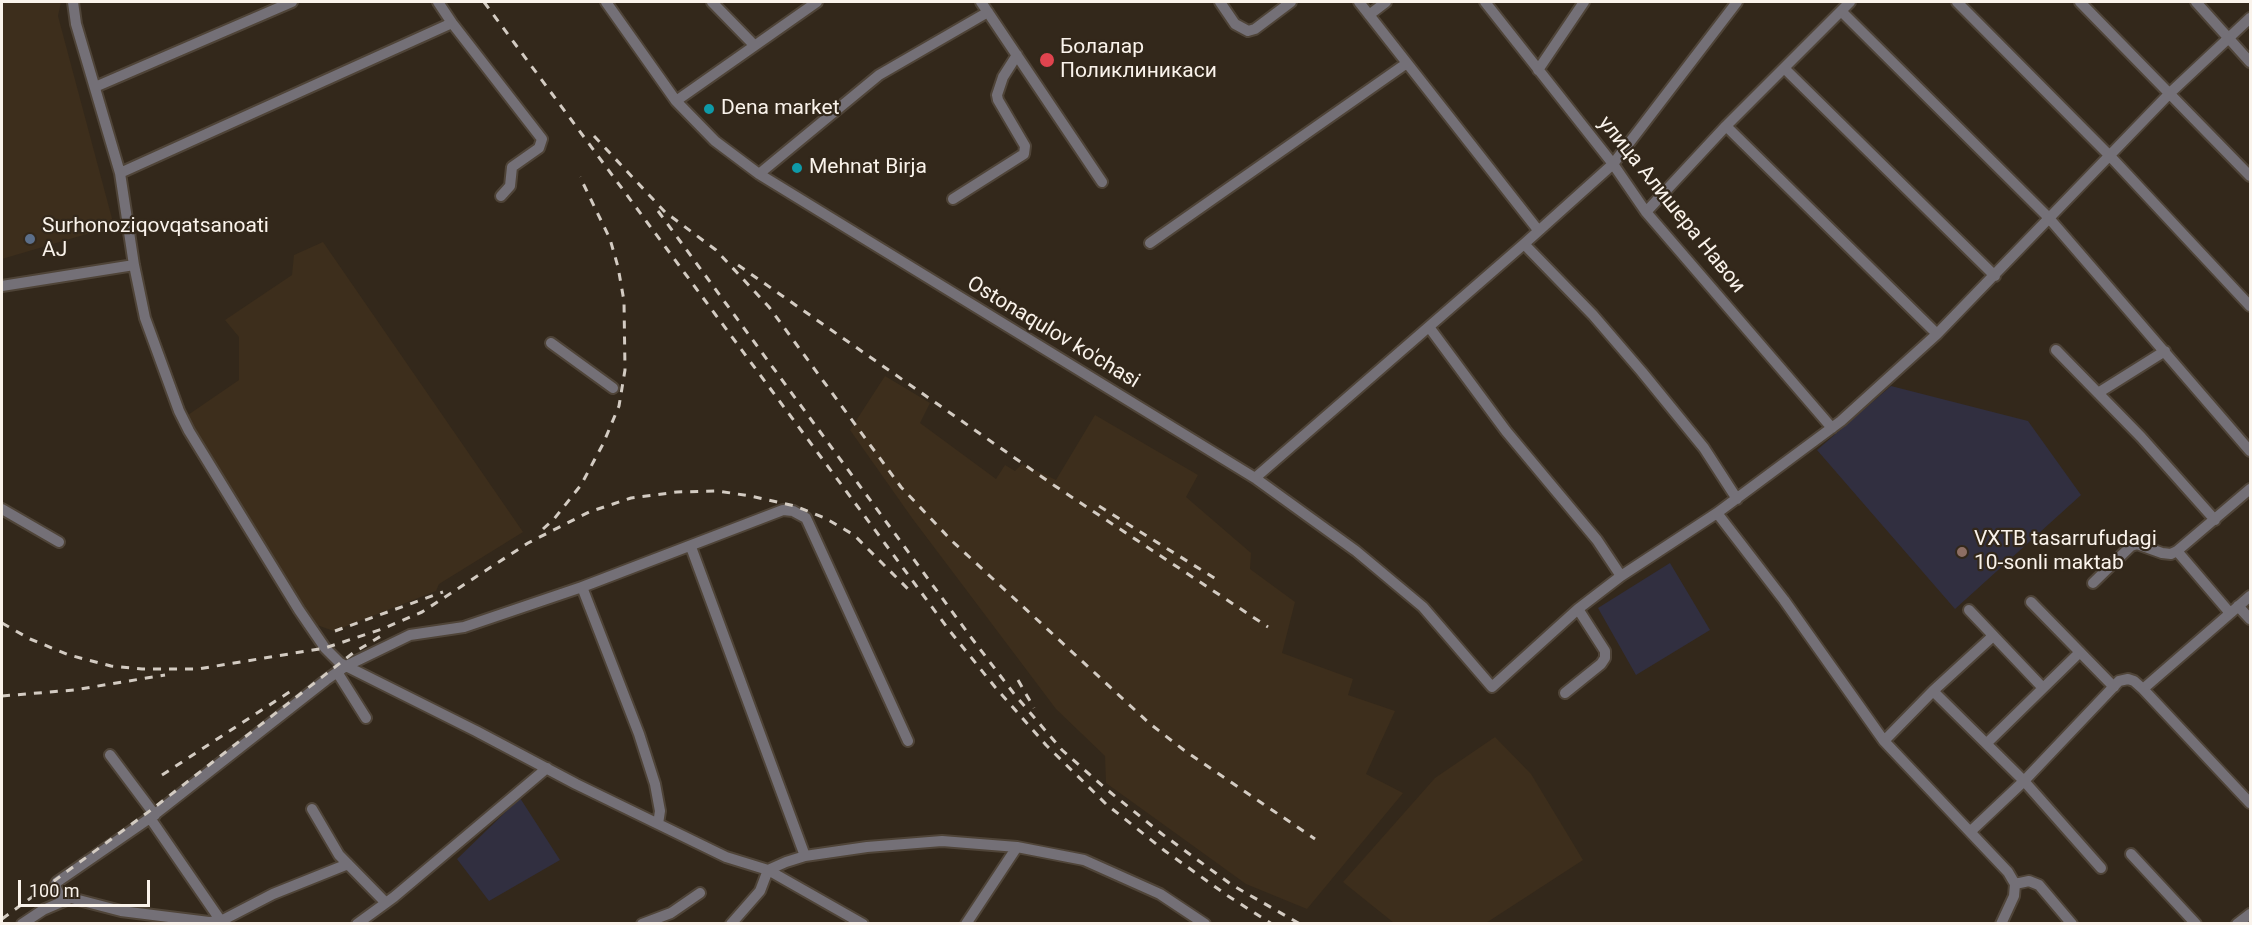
<!DOCTYPE html>
<meta charset="utf-8">
<style>
body{margin:0}
#map{position:relative;width:2252px;height:925px;overflow:hidden;background:#33281b;font-family:Roboto,sans-serif}
canvas{display:block}
.frame{position:absolute;inset:0;border:3px solid #faf3eb;pointer-events:none}
.scale{position:absolute;left:18px;top:880px;width:132px;height:27px;box-sizing:border-box;border:3px solid #faf3eb;border-top:0;padding-left:8px;font-size:18px;line-height:21px;white-space:nowrap;color:#faf3eb;-webkit-text-stroke:4px #33281b;paint-order:stroke}
</style>
<div id="map">
<canvas width="2252" height="925"></canvas>
<div class="frame"></div>
<div class="scale">100 m</div>
</div>
<script>
const ctx = document.querySelector('canvas').getContext('2d');
ctx.lineJoin = 'round';
function paint(path, color) { ctx.fillStyle = color; ctx.fill(path, 'evenodd'); }
const poly = rows => new Path2D(rows.map(r => 'M' + r).join(''));
function strokePath(path, color, width, dash) { ctx.strokeStyle = color; ctx.lineWidth = width; ctx.lineCap = dash ? 'butt' : 'round'; ctx.setLineDash(dash || []); ctx.stroke(path); }
function write(font, color, halo, rows, align = 'center') {
  ctx.font = font + ' Roboto,sans-serif'; ctx.lineWidth = 4.5; ctx.setLineDash([]); ctx.textBaseline = 'middle'; ctx.strokeStyle = halo; ctx.fillStyle = color; for (const [text, x, y, turn = 0] of rows) {
    ctx.save(); ctx.translate(x, y); ctx.rotate((+turn || 0) * Math.PI / 180); ctx.textAlign = isNaN(turn) ? turn : align; if (halo) ctx.strokeText(text, 0, 0); ctx.fillText(text, 0, 0); ctx.restore();
  }
}
paint(poly([
 [2,2,61,2,58,16,114,226,2,259],
 [323,242,523,532,439,584,436,591,334,631,311,623,185,417,239,380,239,337,225,320,292,275,294,255],
 [885,376,930,403,920,423,996,479,1005,465,1015,471,1022,464,1056,480,1095,415,1198,475,1186,497,1251,553,1250,569,1295,602,1282,653,1353,679,1348,695,1395,711,1366,774,1403,793,1307,909,1246,884,1106,783,1105,756,1056,709,912,518,850,430],
 [1495,737,1531,774,1583,860,1486,923,1394,923,1343,882,1435,778]
]), '#3d2e1c');
paint(poly([
 [1891,386,2028,421,2081,495,1955,609,1817,450],
 [1670,563,1710,630,1636,675,1598,608],
 [520,798,560,860,489,901,457,859]
]), '#312f40');
const minor = poly([
 [73,2,76,24,120,173,134,265,145,318,179,411,189,431,299,610,325,648,340,663,476,731,576,784,726,857,768,870,863,924],
 [438,2,452,23,542,139,539,148,512,167,510,186,501,196],
 [606,2,676,101,715,141,759,174,1255,478,1356,551,1423,607,1492,687,1578,609,1621,576,1717,513,1841,421,1937,334,2170,93,2250,18],
 [712,2,754,45],
 [981,2,1102,182],
 [1220,2,1235,24,1248,31,1255,29,1291,2],
 [1359,2,1538,230],
 [1485,2,1613,164,1646,212,1832,428],
 [1957,2,2109,155,2250,306],
 [2080,2,2250,176],
 [2196,2,2250,62],
 [1841,11,2048,217,2250,451],
 [1369,15,1386,2],
 [1784,68,1995,276],
 [1538,70,1584,2],
 [95,87,292,2],
 [676,101,817,2],
 [1726,126,1937,334],
 [120,173,452,23],
 [759,174,879,75,988,12],
 [953,199,1024,154,1025,146,998,100,997,95,1003,77,1017,55],
 [1646,212,1726,126,1850,2],
 [1150,243,1407,63],
 [1524,244,1593,315,1642,372,1704,448,1737,499],
 [2,286,134,265],
 [1429,327,1506,431,1597,540,1621,576],
 [551,343,613,388],
 [2056,350,2141,437,2215,520],
 [2098,393,2165,351],
 [1255,478,1524,244,1613,164,1737,2],
 [2,509,59,542],
 [1717,513,1784,600,1884,741,2008,872,2015,884,2014,896,2001,924],
 [691,547,805,856],
 [2093,583,2131,546,2137,544,2162,553,2171,554,2177,551],
 [582,587,639,734,655,784,660,811,658,824],
 [2031,602,2114,687],
 [2238,606,2250,619],
 [1969,610,2043,688],
 [2230,613,2177,551,2250,489],
 [337,672,366,718],
 [2143,689,2250,803],
 [1933,691,2024,781,2101,868],
 [1565,693,1601,664,1605,658,1605,651,1578,609],
 [1884,741,1933,691,1993,636],
 [1987,743,2080,652],
 [110,755,155,815],
 [312,809,339,855,386,903],
 [1971,831,2024,781,2119,681,2128,679,2134,681,2143,689,2250,596],
 [2131,854,2196,924],
 [2015,884,2029,881,2039,885,2072,924],
 [62,900,55,886,57,882,150,818],
 [22,924,43,910,71,898,121,911,209,922,221,921,273,894,348,864],
 [223,924,150,818,326,680,346,666,410,635,464,627,582,587,783,510,793,511,806,518,908,741],
 [357,924,394,897,547,768],
 [642,924,671,913,700,893],
 [731,924,760,891,768,870,786,862,805,856,867,847,942,841,1017,847,1084,860,1160,894,1205,924],
 [966,924,1017,847],
 [2237,924,2250,914]
]);
strokePath(minor, '#4f4438', 14);
strokePath(minor, '#747077', 10);
strokePath(poly([
 [484,2,949,630,995,687,1046,745,1106,804,1165,851,1228,896,1272,924],
 [594,136,665,212,716,250,769,307,901,487,952,541,1149,723,1185,751,1315,839],
 [658,211,970,636,1015,695,1062,750,1105,788,1162,834,1232,885,1300,924],
 [738,265,1055,486,1268,627],
 [1099,506,1219,581],
 [543,529,554,519,581,485,603,444,619,406,625,370,624,301,618,267,610,239,580,177],
 [2,623,30,639,69,655,111,666,142,669,198,669,325,648,382,629,422,612,528,543,589,512,631,498,677,492,718,491,750,496,795,506,825,518,854,535,910,591],
 [335,631,443,592],
 [1018,680,1034,708],
 [2,696,74,690,165,675],
 [162,775,294,689],
 [2,919,151,810,353,653,386,633]
]), '#d3cbc2', 3, [8, 8]);
for (const [x, y, r, color] of [
 [1047,60,8,"#e0444e"],
 [709,109,6,"#0f9aa8"],
 [797,168,6,"#0f9aa8"],
 [30,239,6,"#5c6f8a"],
 [1962,552,6,"#8d6e63"]
]) { const dot = new Path2D(); dot.arc(x, y, r, 0, 2 * Math.PI); ctx.fillStyle = color; ctx.fill(dot); strokePath(dot, '#33281b', 2); }
write('21px', '#faf3eb', '#33281b', [
 ["Болалар",1060,48],
 ["Поликлиникаси",1060,72],
 ["Dena market",721,109],
 ["Mehnat Birja",809,168],
 ["Surhonoziqovqatsanoati",42,227],
 ["AJ",42,251],
 ["VXTB tasarrufudagi",1974,540],
 ["10-sonli maktab",1974,564]
], 'left');
write('21px', '#faf3eb', '#33281b', [
 ["улица Алишера Навои",1671,205,51],
 ["Ostonaqulov ko'chasi",1053,333,31]
]);
</script>
